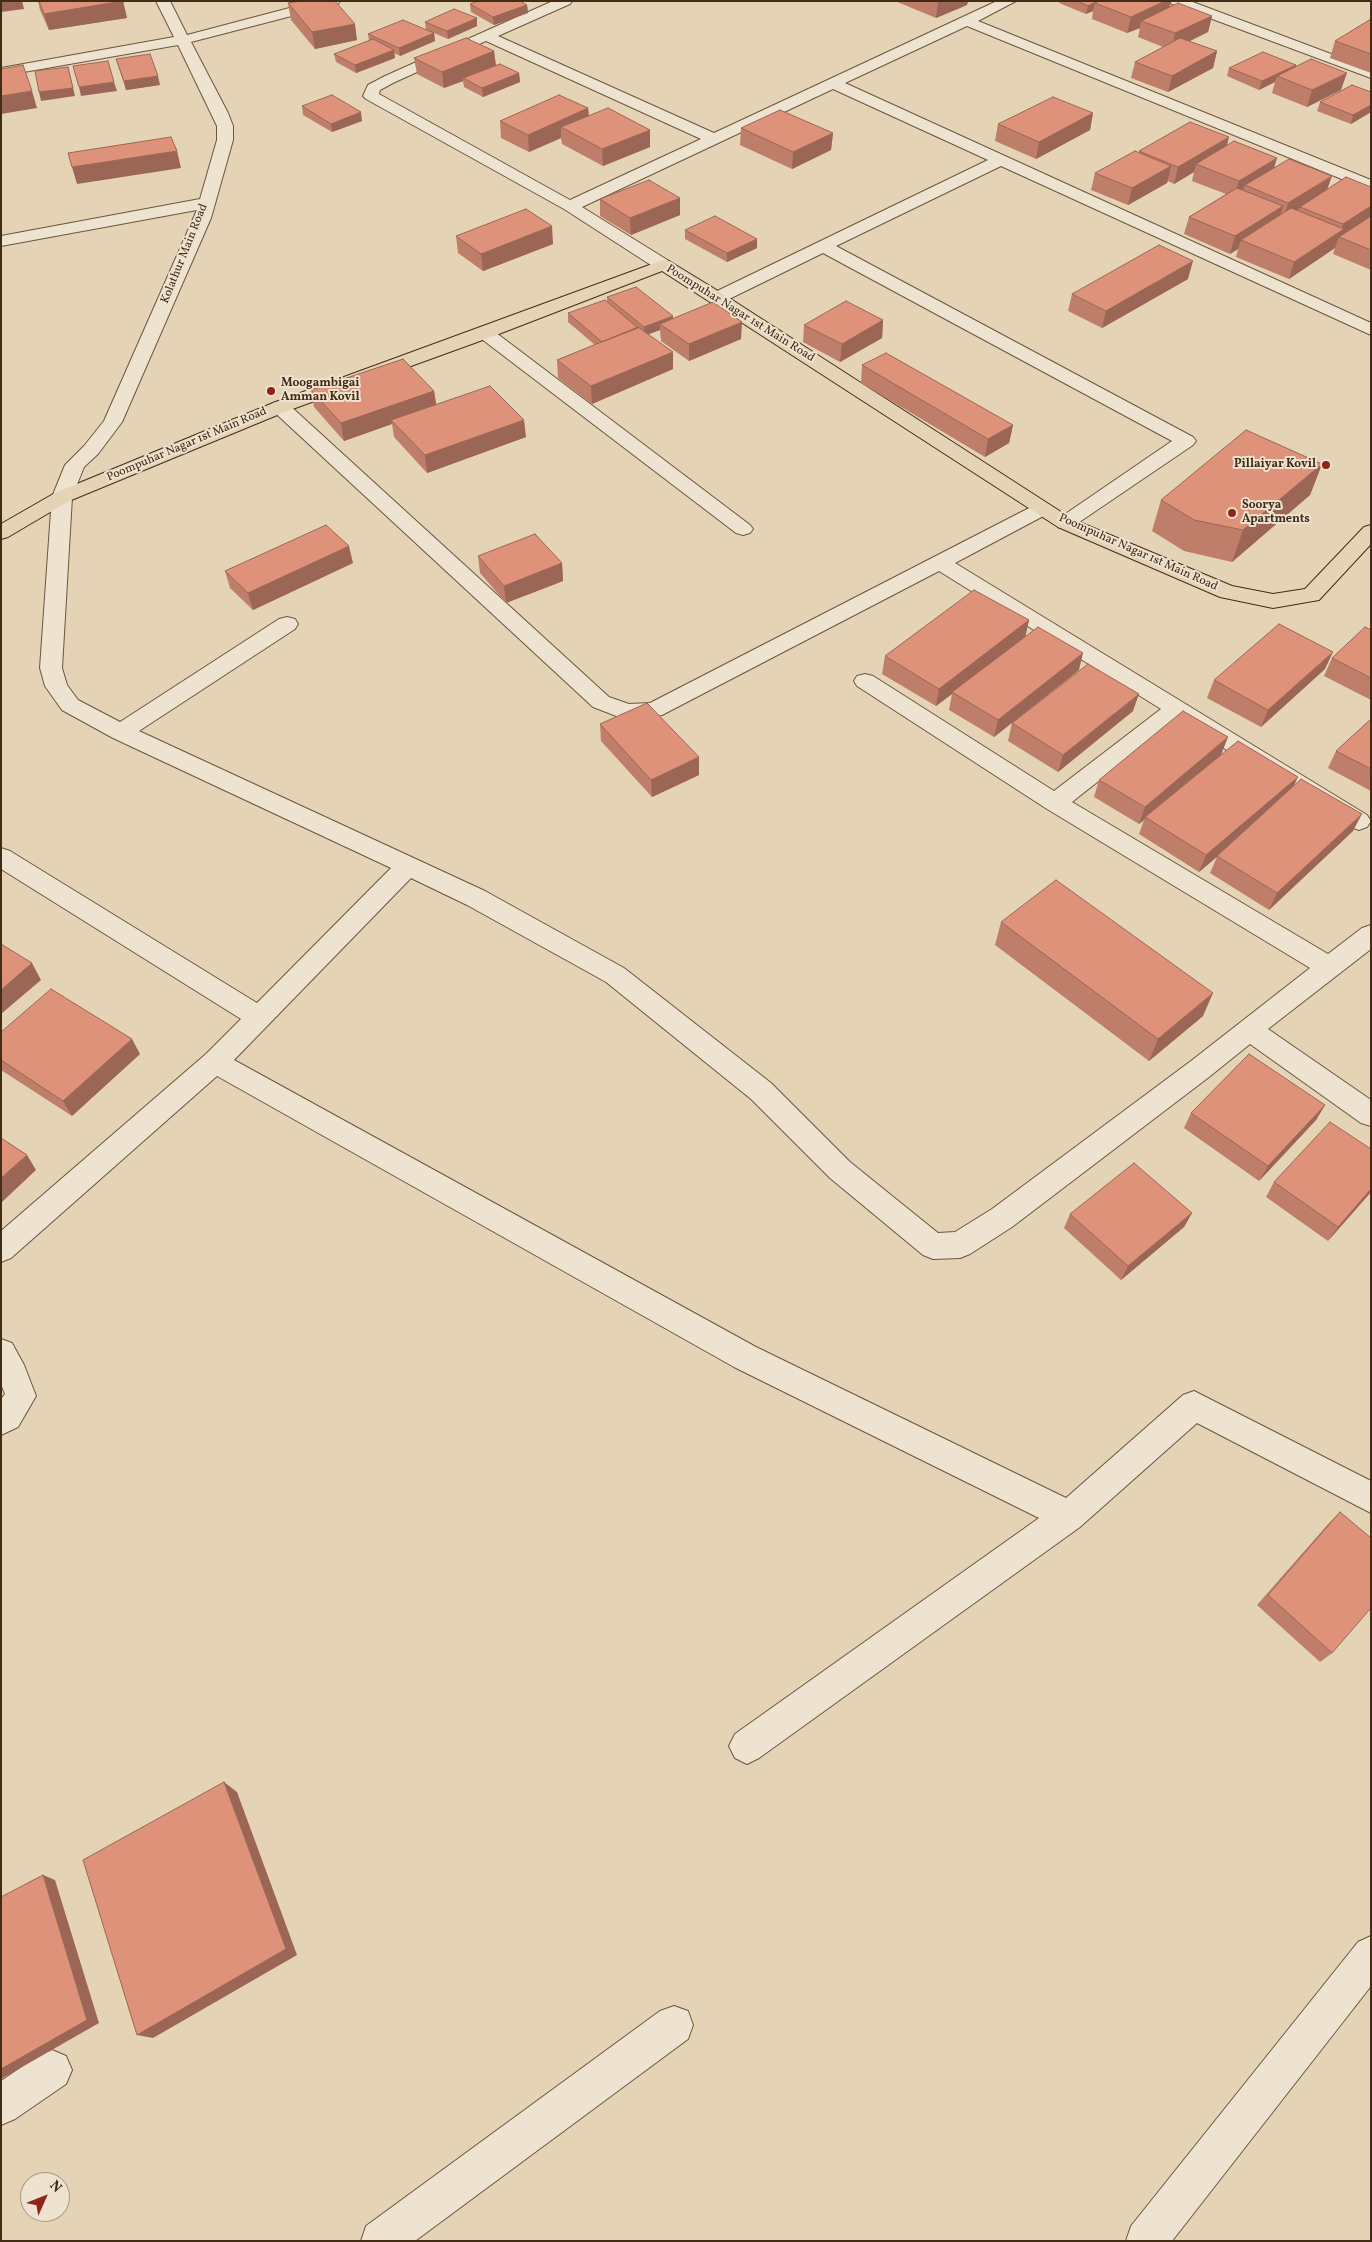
<!DOCTYPE html>
<style>
body{margin:0}
#map{position:relative;width:1372px;height:2242px;overflow:hidden;background:#e5d3b6;font-family:Vollkorn,serif}
canvas{display:block}
.frame{position:absolute;inset:0;border:2px solid #422c16;pointer-events:none}
.north{position:absolute;left:20px;top:2172px;width:50px;height:50px;box-sizing:border-box;background:#eee2d0;border:1px solid #a99986;border-radius:50%;rotate:46deg;font-size:14px;font-weight:700;line-height:20px;text-align:center;color:#422c16}
.north::after{content:'';display:block;margin:auto;width:18px;height:22px;background:#8f2418;clip-path:polygon(50% 0,100% 100%,50% 72%,0 100%)}
</style>
<div id="map">
<canvas width="1372" height="2242"></canvas>
<div class="frame"></div>
<div class="north">N</div>
</div>
<script>
const ctx = document.querySelector('canvas').getContext('2d');
ctx.lineJoin = 'round';
const poly = rows => new Path2D(rows.map(r => 'M' + r).join(''));
function strokePath(path, color, width, dash) { ctx.strokeStyle = color; ctx.lineWidth = width; ctx.lineCap = dash ? 'butt' : 'round'; ctx.setLineDash(dash || []); ctx.stroke(path); }
function paint(path, color) { ctx.fillStyle = color; ctx.fill(path, 'evenodd'); }
function write(font, color, halo, rows, align = 'center') {
  ctx.font = font + ' Vollkorn,serif'; ctx.lineWidth = 4; ctx.setLineDash([]); ctx.textBaseline = 'middle'; ctx.strokeStyle = halo; ctx.fillStyle = color; for (const [text, x, y, turn = 0] of rows) {
    ctx.save(); ctx.translate(x, y); ctx.rotate((+turn || 0) * Math.PI / 180); ctx.textAlign = isNaN(turn) ? turn : align; if (halo) ctx.strokeText(text, 0, 0); ctx.fillText(text, 0, 0); ctx.restore();
  }
}
const minor = poly([
 [156,1,170,1,187,35,316,1,340,1,338,4,191,42,228,113,233,126,233,140,211,218,122,422,98,454,84,467,72,497,62,668,67,685,78,700,120,722,279,619,287,617,295,619,298,624,295,629,139,731,485,891,624,968,771,1083,850,1162,938,1233,955,1232,992,1209,1191,1061,1310,968,1047,809,857,686,854,681,857,676,865,674,873,676,1054,791,1161,709,939,571,662,715,627,720,619,717,593,707,273,411,271,407,273,403,280,401,287,403,609,697,629,704,650,703,1035,505,1042,503,1049,505,1052,509,1049,513,955,563,1367,815,1371,821,1367,827,1359,830,1351,827,1177,719,1072,802,1328,954,1362,928,1371,925,1371,949,1268,1029,1371,1100,1371,1126,1361,1123,1250,1044,1209,1077,1012,1227,970,1254,960,1258,933,1259,923,1255,830,1178,751,1099,606,982,467,905,411,878,234,1060,756,1347,1066,1498,1183,1395,1194,1391,1371,1481,1371,1513,1197,1423,1080,1527,759,1758,747,1764,735,1758,729,1746,735,1734,1039,1518,734,1367,217,1076,11,1258,1,1262,1,1231,206,1054,241,1019,1,869,1,848,10,851,257,1003,391,868,113,738,62,710,45,686,40,668,52,497,65,465,84,446,104,421,197,210,1,246,1,236,200,199,217,140,217,126,178,45,1,76,1,68,174,37,156,1],
 [553,1,572,1,570,4,498,36,714,133,997,1,1016,1,978,21,1371,180,1371,191,967,26,845,83,1371,323,1371,335,1001,166,836,246,1193,437,1196,441,1193,445,1072,527,1065,529,1058,527,1055,523,1058,519,1172,441,823,253,723,302,717,303,711,302,708,298,711,294,988,160,833,89,582,207,669,261,672,265,669,269,663,270,657,269,564,209,366,99,363,96,368,85,385,76,553,1],
 [486,41,701,139,570,200,379,94,380,90,395,82,486,41],
 [1170,1,1190,1,1371,69,1371,78,1172,4,1170,1],
 [485,328,491,329,750,525,753,529,750,533,743,535,736,533,479,337,476,333,479,329,485,328],
 [1,1339,12,1343,24,1365,36,1396,18,1427,1,1435,1,1399,5,1394,1,1384,1,1339],
 [1371,1936,1371,1986,1172,2241,1126,2241,1131,2226,1358,1942,1371,1936],
 [674,2006,688,2011,693,2025,688,2039,415,2241,361,2241,366,2226,660,2011,674,2006],
 [52,2050,66,2056,72,2070,66,2084,15,2119,1,2125,1,2081,38,2056,52,2050]
]);
const major = poly([
 [663,260,669,261,723,294,1072,519,1232,586,1273,594,1305,589,1364,527,1371,525,1371,544,1319,600,1273,608,1220,597,1058,527,662,271,491,337,287,411,69,501,8,537,1,539,1,524,55,493,273,403,663,260]
]);
strokePath(minor, '#6b563e', 2);
strokePath(major, '#422c16', 2);
paint(minor, '#eee2d0');
paint(major, '#e5d3b6');
paint(poly([
 [38,1,123,1,127,18,49,30,40,10],
 [895,1,968,1,967,5,936,18],
 [1060,1,1171,1,1170,7,1212,16,1208,32,1189,41,1217,51,1213,68,1168,92,1131,78,1135,62,1163,47,1138,37,1140,28,1127,33,1092,19,1093,11,1086,14,1059,3],
 [288,3,357,40,315,49,291,20],
 [470,4,527,5,528,13,494,25,471,12],
 [1371,19,1371,73,1330,58,1335,41],
 [425,22,477,26,448,39,434,33,435,41,400,56,394,53,395,58,356,73,336,62,334,54,369,41,368,34,426,30],
 [494,51,496,65,519,73,520,82,483,97,464,87,463,81,444,88,417,74,414,58],
 [116,59,160,85,126,90],
 [1296,65,1295,67,1341,90,1307,107,1272,93,1275,82,1259,90,1227,76,1229,68],
 [1371,92,1371,112,1351,124,1317,111,1320,102],
 [302,106,362,121,332,132,303,115],
 [588,108,589,115,650,147,603,166,562,144,561,138,529,152,501,138,500,121],
 [1093,113,1090,130,1036,159,995,141,998,124],
 [741,128,833,133,831,150,792,169,740,145],
 [1227,146,1274,167,1327,189,1371,187,1371,270,1333,254,1335,248,1289,279,1236,257,1238,249,1230,254,1184,234,1189,217,1226,194,1192,181,1194,172,1174,184,1168,181,1167,183,1128,205,1091,190,1095,173,1139,152,1139,151],
 [680,198,680,215,631,235,600,216,600,199],
 [685,230,757,248,727,262,685,239],
 [456,236,553,244,483,271,458,253],
 [1188,279,1102,328,1068,311,1072,294],
 [607,297,673,318,741,339,689,361,661,341,660,330,648,334,673,352,673,369,592,404,558,378,557,360,595,345,568,322,568,313,607,302],
 [883,320,882,338,840,362,803,342,804,325],
 [862,365,1013,425,1009,443,985,457,861,383],
 [311,390,434,391,436,404,526,437,427,473,394,437,392,424,344,441,314,407],
 [1322,464,1310,495,1232,562,1184,551,1152,531,1161,500],
 [478,556,562,563,563,581,506,603,480,573],
 [353,563,253,610,230,588,225,571],
 [1029,620,1025,637,1079,670,994,737,949,710,952,694,936,706,882,674,885,656],
 [1371,630,1371,700,1324,676,1332,658],
 [1325,669,1261,727,1207,698,1214,680],
 [1133,711,1058,772,1008,741,1012,723],
 [1371,719,1371,791,1328,768,1336,751],
 [600,724,699,757,699,775,652,797,601,741],
 [1221,755,1293,787,1353,831,1269,910,1210,873,1217,857,1199,872,1139,834,1144,820,1139,824,1094,797,1099,780],
 [1001,922,1203,1016,1149,1061,995,945],
 [1,1032,140,1054,72,1116,1,1070],
 [1325,1105,1316,1120,1259,1181,1184,1128,1191,1113],
 [1371,1149,1371,1192,1328,1241,1266,1197,1274,1182],
 [1192,1213,1184,1227,1121,1280,1064,1228,1070,1214],
 [1340,1512,1332,1653,1320,1662,1257,1605,1329,1523]
]), '#bf7e69');
paint(poly([
 [1,1,22,1,24,9,1,12],
 [123,1,127,18,49,30,44,14],
 [940,1,968,1,967,5,936,18,938,2],
 [1098,1,1095,3,1093,11,1086,14,1088,6],
 [1165,1,1171,1,1168,14,1141,21,1140,28,1127,33,1131,17],
 [527,5,528,13,494,25,493,17],
 [1212,16,1208,32,1172,50,1175,33],
 [477,18,477,26,448,39,447,31],
 [355,24,357,40,315,49,312,32],
 [434,33,435,41,400,56,399,48],
 [394,50,395,58,356,73,355,65],
 [494,51,496,68,463,78,463,81,444,88,442,72],
 [1217,51,1213,68,1168,92,1172,76],
 [1296,65,1293,73,1277,76,1275,82,1259,90,1262,81],
 [68,67,75,96,41,101,39,92],
 [519,73,520,82,483,97,482,88],
 [1347,73,1341,90,1307,107,1312,90],
 [158,76,160,85,126,90,124,81],
 [114,82,117,91,81,96,79,87],
 [32,91,37,108,1,114,1,96],
 [1371,105,1371,112,1351,124,1353,115],
 [588,108,589,125,561,127,561,138,529,152,528,135],
 [361,112,362,121,332,132,331,124],
 [1093,113,1090,130,1036,159,1039,142],
 [650,130,650,147,603,166,602,149],
 [833,133,831,150,792,169,793,152],
 [1229,137,1225,154,1196,164,1194,172,1174,184,1178,167],
 [177,151,181,168,77,184,72,167],
 [1277,158,1272,175,1245,185,1242,193,1234,198,1239,181],
 [1171,166,1167,183,1128,205,1132,188],
 [1332,176,1326,193,1300,207,1298,210,1283,220,1288,203],
 [680,198,680,215,631,235,630,218],
 [1283,206,1278,223,1241,240,1238,249,1230,254,1235,236],
 [1371,206,1371,220,1339,237,1335,248,1289,279,1294,262,1341,231,1343,224],
 [552,226,553,244,483,271,481,254],
 [757,239,757,248,727,262,727,253],
 [1193,261,1188,279,1102,328,1106,311],
 [673,316,673,325,660,324,660,330,644,336,644,327],
 [883,320,882,338,840,362,842,344],
 [742,322,741,339,689,361,689,344],
 [673,352,673,369,592,404,591,386],
 [434,391,437,409,391,420,392,424,344,441,341,423],
 [524,420,526,437,427,473,425,455],
 [1013,425,1009,443,985,457,988,439],
 [1322,464,1310,495,1232,562,1243,530],
 [349,546,353,563,253,610,248,593],
 [562,563,563,581,506,603,504,586],
 [1029,620,1025,638,952,692,952,694,936,706,939,689],
 [1333,652,1325,669,1261,727,1268,710],
 [1083,653,1079,670,994,737,998,720],
 [1139,694,1133,711,1058,772,1063,755],
 [1228,737,1221,755,1145,817,1144,820,1139,824,1145,807],
 [699,757,699,775,652,797,651,780],
 [1298,777,1290,794,1199,872,1206,855],
 [1362,814,1353,831,1269,910,1277,893],
 [32,963,41,980,1,1014,1,990],
 [1213,993,1203,1016,1149,1061,1158,1039],
 [132,1039,140,1054,72,1116,63,1101],
 [1325,1105,1316,1120,1259,1181,1268,1166],
 [27,1155,36,1170,1,1203,1,1178],
 [1371,1189,1371,1192,1328,1241,1338,1227],
 [1192,1213,1184,1227,1121,1280,1128,1266],
 [224,1782,237,1792,297,1955,153,2038,137,2035],
 [43,1875,55,1880,99,2023,1,2079,1,2069]
]), '#9b6655');
const building = poly([
 [39,1,123,1,44,14,39,1],
 [300,1,335,1,355,24,312,32,288,3,300,1],
 [478,1,520,1,527,5,493,17,470,4,478,1],
 [1077,1,1098,1,1088,6,1077,1],
 [1099,1,1165,1,1131,17,1095,3,1099,1],
 [1178,3,1212,16,1175,33,1141,21,1178,3],
 [454,9,477,18,447,31,425,22,454,9],
 [1371,19,1371,54,1335,41,1371,19],
 [403,20,434,33,399,48,368,34,403,20],
 [466,38,494,51,442,72,414,58,466,38],
 [1180,38,1217,51,1172,76,1135,62,1180,38],
 [373,39,394,50,355,65,334,54,373,39],
 [1263,52,1296,65,1262,81,1229,68,1263,52],
 [150,54,158,76,124,81,116,59,150,54],
 [1311,59,1347,73,1312,90,1277,76,1311,59],
 [108,61,114,82,79,87,73,66,108,61],
 [500,64,519,73,482,88,463,78,500,64],
 [23,65,32,91,1,96,1,69,23,65],
 [68,67,73,88,39,92,35,71,68,67],
 [1352,85,1371,92,1371,105,1353,115,1320,102,1352,85],
 [332,95,361,112,331,124,302,106,332,95],
 [559,95,588,108,528,135,500,121,559,95],
 [1053,97,1093,113,1039,142,998,124,1053,97],
 [608,108,650,130,602,149,561,127,608,108],
 [780,110,833,133,793,152,741,128,780,110],
 [1190,122,1229,137,1178,167,1139,151,1190,122],
 [171,137,177,151,72,167,68,153,171,137],
 [1234,141,1277,158,1239,181,1196,164,1234,141],
 [1135,151,1171,166,1132,188,1095,173,1135,151],
 [1289,159,1332,176,1288,203,1245,185,1289,159],
 [1346,177,1371,187,1371,206,1343,224,1300,207,1346,177],
 [649,180,680,198,630,218,600,199,649,180],
 [1237,188,1283,206,1235,236,1189,217,1237,188],
 [1291,208,1344,229,1294,262,1241,240,1291,208],
 [526,209,552,226,481,254,456,236,526,209],
 [715,216,757,239,727,253,685,230,715,216],
 [1371,216,1371,250,1339,237,1371,216],
 [1159,245,1193,261,1106,311,1072,294,1159,245],
 [636,287,673,316,644,327,607,297,636,287],
 [605,300,638,328,602,342,568,313,605,300],
 [846,301,883,320,842,344,804,325,846,301],
 [713,302,742,322,689,344,660,324,713,302],
 [638,327,673,352,591,386,557,360,638,327],
 [886,353,1013,425,988,439,862,365,886,353],
 [403,359,434,391,341,423,311,390,403,359],
 [490,386,524,420,425,455,391,420,490,386],
 [1246,430,1322,464,1243,530,1194,520,1161,500,1246,430],
 [326,525,349,546,248,593,225,571,326,525],
 [535,534,562,563,504,586,478,556,535,534],
 [974,590,1029,620,939,689,885,656,974,590],
 [1279,624,1333,652,1268,710,1214,680,1279,624],
 [1038,627,1083,653,998,720,952,692,1038,627],
 [1365,627,1371,630,1371,678,1332,658,1365,627],
 [1088,664,1139,694,1063,755,1012,723,1088,664],
 [647,703,699,757,651,780,600,724,647,703],
 [1183,711,1228,737,1145,807,1099,780,1183,711],
 [1371,719,1371,769,1336,751,1371,719],
 [1238,741,1298,777,1206,855,1145,817,1238,741],
 [1301,779,1362,814,1277,893,1217,856,1301,779],
 [1056,880,1213,993,1158,1039,1001,922,1056,880],
 [1,944,32,963,1,990,1,944],
 [51,989,132,1039,63,1101,1,1060,1,1032,51,989],
 [1249,1054,1325,1105,1268,1166,1191,1113,1249,1054],
 [1330,1122,1371,1149,1371,1189,1338,1227,1274,1182,1330,1122],
 [1,1138,27,1155,1,1178,1,1138],
 [1134,1163,1192,1213,1128,1266,1070,1214,1134,1163],
 [1340,1512,1371,1538,1371,1608,1332,1653,1268,1595,1340,1512],
 [224,1782,286,1949,137,2035,83,1860,224,1782],
 [43,1875,87,2020,1,2069,1,1897,43,1875]
]);
paint(building, '#de927a');
strokePath(building, '#9b6655', 1);
for (const [x, y, r, color] of [
 [271,391,5,"#8f2418"],
 [1326,465,5,"#8f2418"],
 [1232,513,5,"#8f2418"]
]) { const dot = new Path2D(); dot.arc(x, y, r, 0, 2 * Math.PI); ctx.fillStyle = color; ctx.fill(dot); strokePath(dot, '#eee2d0', 2); }
write('12px', '#422c16', '#eee2d0', [
 ["Kolathur Main Road",185,254,-68],
 ["Poompuhar Nagar 1st Main Road",740,314,32],
 ["Poompuhar Nagar 1st Main Road",187,445,-23],
 ["Poompuhar Nagar 1st Main Road",1138,553,24]
]);
write('bold 12px', '#422c16', '#eee2d0', [
 ["Moogambigai",281,384],
 ["Amman Kovil",281,398],
 ["Pillaiyar Kovil",1316,465,"right"],
 ["Soorya",1242,506],
 ["Apartments",1242,520]
], 'left');
</script>
